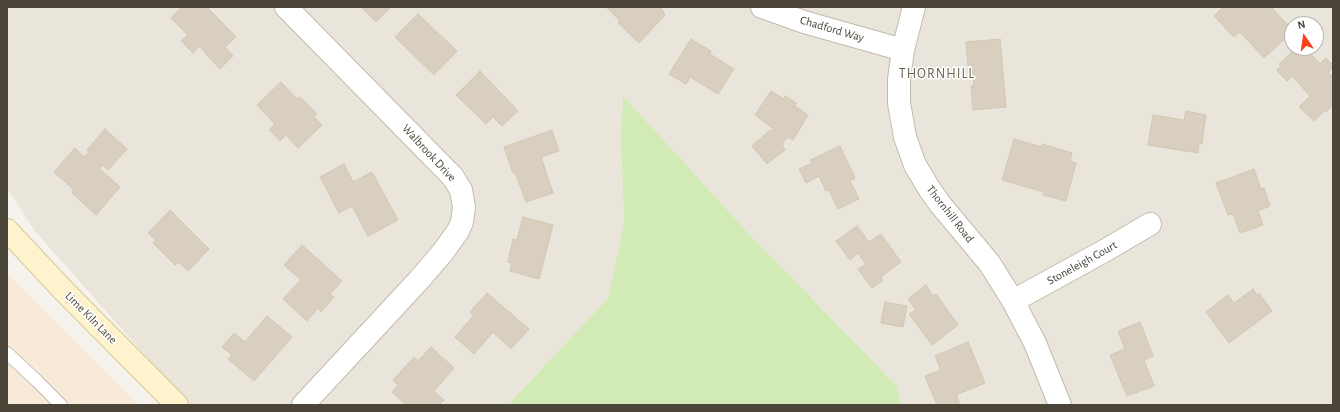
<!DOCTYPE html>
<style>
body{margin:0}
#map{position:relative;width:1340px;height:412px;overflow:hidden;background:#f6f3ec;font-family:"Alegreya Sans",sans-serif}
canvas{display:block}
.frame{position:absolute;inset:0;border:8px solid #4b4439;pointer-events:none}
.north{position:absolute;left:1284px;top:16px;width:40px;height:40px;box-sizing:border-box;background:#fff;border:1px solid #b7b4b0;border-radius:50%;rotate:347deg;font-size:11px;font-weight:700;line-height:16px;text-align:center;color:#4b4439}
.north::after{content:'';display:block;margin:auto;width:14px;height:18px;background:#fc3f1d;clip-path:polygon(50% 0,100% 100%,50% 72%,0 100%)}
</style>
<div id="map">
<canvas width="1340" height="412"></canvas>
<div class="frame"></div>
<div class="north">N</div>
</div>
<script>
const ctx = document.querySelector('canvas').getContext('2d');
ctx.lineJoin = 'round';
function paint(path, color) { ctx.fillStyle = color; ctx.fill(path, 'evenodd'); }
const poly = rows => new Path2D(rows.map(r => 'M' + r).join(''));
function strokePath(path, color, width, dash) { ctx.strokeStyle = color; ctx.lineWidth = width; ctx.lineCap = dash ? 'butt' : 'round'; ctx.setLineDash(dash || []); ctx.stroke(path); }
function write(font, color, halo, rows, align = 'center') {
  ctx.font = font + ' "Alegreya Sans",sans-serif'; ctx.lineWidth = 3; ctx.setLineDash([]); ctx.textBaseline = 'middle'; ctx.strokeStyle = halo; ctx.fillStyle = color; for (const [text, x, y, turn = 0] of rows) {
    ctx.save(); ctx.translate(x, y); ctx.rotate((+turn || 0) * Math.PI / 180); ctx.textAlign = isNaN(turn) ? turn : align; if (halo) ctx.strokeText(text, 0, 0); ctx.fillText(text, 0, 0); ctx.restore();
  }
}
paint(poly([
 [7,7,1333,7,1333,405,900,405,897,386,752,237,623,97,621,139,624,223,608,298,508,405,189,405,34,230,7,188],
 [1292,24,1316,24,1316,48,1292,48]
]), '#eae5da');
paint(poly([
 [7,273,139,405,7,405]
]), '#f7ead8');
paint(poly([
 [623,96,752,237,897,386,900,405,508,405,608,298,624,223,621,139]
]), '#d2eab5');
const building = poly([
 [182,7,207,7,236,37,225,47,233,56,220,69,199,46,193,53,181,41,188,35,171,18,182,7],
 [361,7,391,7,376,22,361,7],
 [606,7,660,7,664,12,663,13,665,15,639,43,618,23,620,21,606,7],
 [1221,7,1271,7,1292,30,1292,32,1264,58,1240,32,1234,37,1214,16,1222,8,1221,7],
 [418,14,457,51,434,75,395,37,418,14],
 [691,39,711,51,710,54,734,69,718,94,690,77,686,84,669,74,691,39],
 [1000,39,1006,107,973,110,971,86,974,86,972,65,968,65,966,42,1000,39],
 [1296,48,1305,48,1320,64,1326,58,1333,65,1333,68,1328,72,1333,77,1333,105,1326,112,1324,111,1314,121,1299,107,1310,96,1292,76,1287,81,1277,71,1281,66,1279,64,1296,48],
 [480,71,518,111,502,126,493,117,486,124,456,95,480,71],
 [281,82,297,99,300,97,317,114,314,117,322,125,298,148,286,135,280,141,269,130,275,124,257,105,281,82],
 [771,91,784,99,785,96,796,103,795,106,808,115,793,140,787,137,782,144,785,150,767,164,752,146,770,130,773,131,775,130,755,115,771,91],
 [1186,111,1206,115,1202,144,1199,143,1198,153,1148,145,1153,115,1184,120,1186,111],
 [105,129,127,149,108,170,103,165,99,168,120,187,96,215,72,193,74,190,54,172,75,148,84,157,89,152,87,150,105,129],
 [552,130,559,151,541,157,553,193,526,202,515,172,513,173,504,147,552,130],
 [1014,139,1041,147,1042,144,1072,153,1070,161,1076,163,1066,201,1043,195,1044,192,1002,180,1014,139],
 [840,146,855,178,850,181,859,199,838,209,829,190,826,191,819,176,806,183,799,169,812,163,810,160,840,146],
 [344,164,353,182,372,172,398,220,368,236,352,206,339,213,320,177,344,164],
 [1254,169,1261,189,1264,188,1270,206,1258,211,1263,225,1240,233,1233,214,1228,215,1216,183,1254,169],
 [170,210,209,249,188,271,178,262,175,265,153,243,156,240,148,233,170,210],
 [523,217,553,225,539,279,510,271,512,263,508,262,513,239,517,240,523,217],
 [857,226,869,242,881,234,901,262,881,277,883,280,872,288,858,269,866,264,858,253,850,260,836,241,857,226],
 [302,245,342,281,330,294,334,297,321,312,318,308,307,321,283,299,301,280,284,265,302,245],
 [926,285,933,296,936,294,958,325,932,345,909,314,916,310,908,299,926,285],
 [1253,289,1257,295,1259,293,1272,311,1229,343,1206,312,1228,295,1234,303,1253,289],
 [487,293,529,329,511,349,493,332,474,354,455,337,474,315,470,312,487,293],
 [885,302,907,306,903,327,881,323,885,302],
 [267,316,292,337,254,381,228,359,232,355,222,347,234,333,245,342,267,316],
 [1140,322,1153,356,1144,360,1154,386,1127,396,1110,355,1125,349,1118,331,1140,322],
 [968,342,985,383,956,395,960,405,937,405,925,376,941,370,935,356,968,342],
 [431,347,454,368,434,391,444,400,439,405,406,405,392,392,398,385,393,380,414,357,418,361,431,347]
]);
paint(building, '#d8cfc1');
strokePath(building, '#d3c7b4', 1);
const service = poly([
 [7,353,37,381,61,405]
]);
const minor = poly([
 [286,7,453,177,461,190,464,207,462,222,458,231,443,252,418,281,303,405],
 [762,7,804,22,903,50],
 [914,7,903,50,899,79,899,103,905,137,915,165,930,190,940,204,990,264,1013,301,1035,343,1060,405],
 [1013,301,1106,250,1150,224]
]);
const secondary = poly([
 [7,230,63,290,177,405]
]);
strokePath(service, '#c2bbae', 14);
strokePath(minor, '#c2bbae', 24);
strokePath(secondary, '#d6c79b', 24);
strokePath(service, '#fff', 12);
strokePath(minor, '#fff', 22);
strokePath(secondary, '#fff3cd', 22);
write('12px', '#4b4439', '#fff', [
 ["Chadford Way",832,29,16],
 ["Walbrook Drive",429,153,47],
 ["Thornhill Road",950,214,52],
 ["Stoneleigh Court",1082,263,-29],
 ["Lime Kiln Lane",91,318,45]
]);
ctx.letterSpacing = '1px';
write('14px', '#6e6250', '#fff', [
 ["THORNHILL",937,74]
]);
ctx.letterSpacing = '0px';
</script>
